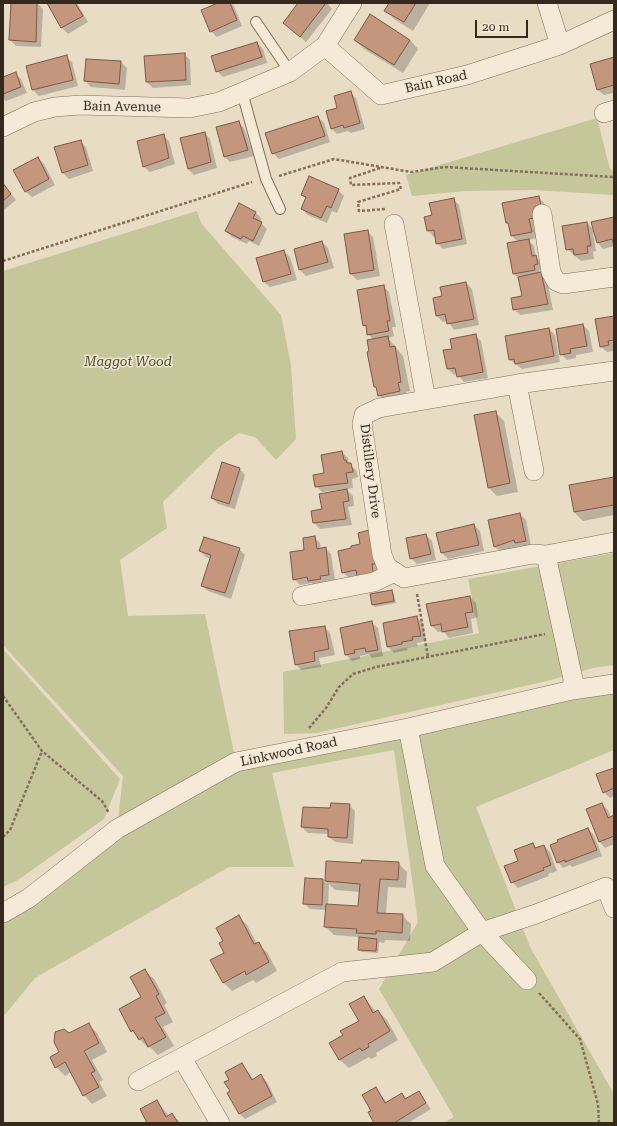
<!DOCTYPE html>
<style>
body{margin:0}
#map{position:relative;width:617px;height:1126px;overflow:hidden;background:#e9dcc5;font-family:"Roboto Serif",serif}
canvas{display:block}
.frame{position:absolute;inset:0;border:4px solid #34281f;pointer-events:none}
.scale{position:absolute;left:475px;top:20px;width:53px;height:18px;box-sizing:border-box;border:2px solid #34281f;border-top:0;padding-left:5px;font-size:12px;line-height:14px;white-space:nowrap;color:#34281f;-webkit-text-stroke:3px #f2e7d3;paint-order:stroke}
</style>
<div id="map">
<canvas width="617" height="1126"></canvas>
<div class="frame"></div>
<div class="scale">20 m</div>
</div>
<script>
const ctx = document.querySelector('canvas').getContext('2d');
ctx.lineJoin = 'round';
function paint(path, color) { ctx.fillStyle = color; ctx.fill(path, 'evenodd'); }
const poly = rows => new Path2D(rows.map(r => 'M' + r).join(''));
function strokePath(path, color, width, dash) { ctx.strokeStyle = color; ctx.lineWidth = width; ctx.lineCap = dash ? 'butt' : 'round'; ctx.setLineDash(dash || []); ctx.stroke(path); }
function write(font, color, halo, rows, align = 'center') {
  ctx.font = font + ' "Roboto Serif",serif'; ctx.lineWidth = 3; ctx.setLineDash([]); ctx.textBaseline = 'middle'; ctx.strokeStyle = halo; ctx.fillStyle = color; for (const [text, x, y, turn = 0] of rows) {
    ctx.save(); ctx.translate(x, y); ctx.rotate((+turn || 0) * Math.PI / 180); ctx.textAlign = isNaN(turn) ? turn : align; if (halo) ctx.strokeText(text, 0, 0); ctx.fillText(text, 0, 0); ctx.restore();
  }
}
paint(poly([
 [597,118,610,169,614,170,614,195,534,190,466,191,412,196,406,175],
 [197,211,201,223,281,315,291,365,296,439,276,460,255,437,239,433,218,448,163,502,167,528,120,560,128,616,205,614,236,762,614,691,614,750,476,807,530,947,614,1094,614,1123,443,1123,454,1117,379,989,418,922,394,750,272,773,294,867,229,867,35,978,3,1017,3,913,117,829,123,776,3,645,3,271],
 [614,553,614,665,593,668,551,680,317,733,284,734,283,672,479,633,468,579],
 [3,649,120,779,104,819,18,880,3,887]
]), '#c5c69a');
paint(poly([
 [12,3,37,3,43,9,41,47,16,46,10,40],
 [48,3,77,3,88,22,68,34,62,28],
 [220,3,231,3,234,6,242,26,217,37,211,31],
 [300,3,327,3,332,9,306,42,284,23],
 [390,3,430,3,413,31,394,19,386,11],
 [355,40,410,40,418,49,403,73,364,49],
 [257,43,263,49,267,63,223,77,217,71],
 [184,54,190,60,191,85,153,88,147,82],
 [66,57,72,62,78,86,39,96,33,90],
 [614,58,614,93,604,95,598,90],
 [121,62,127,68,125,90,91,87,85,81],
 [15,74,21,79,27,93,6,101,3,98,3,78],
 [350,92,356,98,365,129,351,133,348,131,337,134,331,128],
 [318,117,324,123,330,142,279,159,273,153],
 [238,122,244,128,254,156,230,162,224,156],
 [205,133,210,139,217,168,194,175,188,169],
 [163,135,169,141,175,164,150,172,144,167],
 [81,142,86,147,93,171,69,179,63,173],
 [38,158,44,164,55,185,32,197,26,192,14,170],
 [3,184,16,200,3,211],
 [338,190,344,196,337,213,332,211,327,223,308,215,302,209,307,199,302,195],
 [538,197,544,203,548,222,537,238,528,240,534,246,536,257,542,262,543,270,539,270,540,274,547,279,553,310,520,315,514,309,523,296,520,280,514,274,518,242,512,236,510,226,507,223],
 [453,199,459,205,467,244,443,249,437,243,436,236,434,237,428,231,433,216],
 [256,213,261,218,260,222,267,229,259,246,249,241,247,244,232,237,226,231],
 [614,218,614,246,603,249,598,243,595,232,593,232,596,251,593,252,594,259,581,261,567,249,587,223,594,230],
 [367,231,373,237,380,276,357,280,351,274,345,235],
 [322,242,328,248,334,268,306,276,300,270,295,250],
 [284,252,290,257,297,280,270,287,264,282],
 [466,283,472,289,479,325,454,330,448,321,443,322,437,316,434,299,443,297],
 [383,286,389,292,396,327,392,327,394,336,388,338,403,356,410,391,406,392,408,400,388,404,379,395,378,391,375,387,370,352,374,340,368,334,367,328,364,325],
 [614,317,614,351,607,352,601,347],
 [583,325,589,331,593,352,576,355,576,358,567,360,561,354],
 [549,329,555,335,560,362,522,369,510,360],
 [475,335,481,341,488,378,464,382,457,374,454,375,448,369,453,350],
 [495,412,504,421,518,492,497,496,488,487],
 [342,452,348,458,349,464,356,470,358,477,352,479,353,488,346,489,353,496,354,506,348,507,352,525,320,529,314,523,337,492,337,490,322,492,316,486],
 [240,469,245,475,235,509,218,504,212,498],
 [614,478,614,515,583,521,574,512],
 [520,514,526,520,531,546,522,548,520,546,501,552,495,547],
 [474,525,480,531,484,551,448,559,442,553,437,533],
 [426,535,432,541,436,560,417,564,411,558],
 [314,537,320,543,321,549,325,548,331,554,335,580,326,581,326,585,315,586,312,583,300,585,294,579,306,551],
 [375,537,380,583,349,578,343,572,353,549],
 [239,549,245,555,231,599,208,591,202,586,211,559,206,557,200,551],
 [392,591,394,594,396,603,375,607,373,604],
 [470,597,476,603,478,617,471,619,473,633,449,638,443,631,438,632,432,626],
 [417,618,423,623,426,641,417,643,418,646,407,648,408,650,394,653,388,647,384,624],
 [372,623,378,628,383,656,372,658,369,654,360,656,360,659,352,661,346,655,341,629],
 [324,627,330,633,335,655,319,658,321,667,302,670,296,665],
 [614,769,614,796,610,798,604,792],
 [602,804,608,810,611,818,614,816,614,844,605,848,600,842],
 [349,805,355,811,353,844,335,842,329,837,329,834,308,833,302,827,331,809],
 [588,829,594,835,602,856,572,867,570,865,563,868,558,862,559,843],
 [533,844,537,849,544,846,550,852,557,871,548,874,549,876,518,888,512,882,520,861],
 [327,862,362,865,398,863,407,872,406,888,388,887,386,914,402,915,411,924,410,941,385,940,384,943,379,942,378,953,362,952,359,949,360,937,334,935,325,926,326,910,310,909,304,903,306,879,323,880,326,883],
 [329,884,335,890,360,892,359,907,328,905],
 [239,917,247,925,257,944,267,952,277,971,256,983,253,980,232,991,223,982,225,941],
 [145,971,154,979,167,1003,164,1005,173,1022,163,1027,174,1046,158,1055,150,1047,148,1048,132,1031,142,997],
 [364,997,376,1012,378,1011,387,1020,398,1040,376,1053,377,1056,371,1059,369,1057,349,1068,340,1060,331,1043,344,1036,360,1021],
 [88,1024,97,1033,107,1052,92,1060,103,1080,99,1082,107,1096,92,1104,84,1095,71,1072,65,1076,56,1067,69,1035],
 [242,1064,254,1080,261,1076,267,1082,277,1102,245,1119,239,1113,231,1092,231,1080],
 [376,1088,387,1103,402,1094,407,1099,419,1092,431,1109,408,1123,375,1123,372,1111],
 [157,1101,169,1116,172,1114,181,1123,149,1123]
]), '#0003');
const building = poly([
 [11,3,37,3,36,42,9,40,11,3],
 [47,3,75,3,83,16,61,28,47,3],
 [218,3,230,3,237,20,210,32,201,10,218,3],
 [298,3,326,3,300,37,283,23,298,3],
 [389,3,416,3,404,22,384,11,389,3],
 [370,14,410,40,394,65,354,40,370,14],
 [257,42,262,57,216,72,211,56,257,42],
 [185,53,186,80,146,82,144,56,185,53],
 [67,55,73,80,32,90,26,66,67,55],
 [614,57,614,85,597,90,590,64,614,57],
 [86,59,121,61,119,84,84,81,86,59],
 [16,72,21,87,3,94,3,77,16,72],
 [351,91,360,123,344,128,343,125,331,129,326,111,337,108,334,96,351,91],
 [318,116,325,136,272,154,265,133,318,116],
 [239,121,248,150,224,157,216,127,239,121],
 [205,132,211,162,188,169,180,138,205,132],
 [164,134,169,158,143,167,137,141,164,134],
 [81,140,88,165,62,173,54,147,81,140],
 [38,157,49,179,25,192,13,170,38,157],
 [309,176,339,189,331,208,327,206,321,218,301,209,306,197,301,195,309,176],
 [3,183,11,194,3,201,3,183],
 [539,196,543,216,529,219,532,232,511,236,508,223,506,223,502,203,539,196],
 [454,198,462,239,436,244,434,230,427,231,424,217,432,215,429,203,454,198],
 [239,203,256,212,253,218,262,222,253,241,243,236,241,239,225,231,239,203],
 [614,217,614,246,612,239,597,243,591,222,614,217],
 [587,222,591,246,587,246,588,253,574,255,573,249,566,250,562,226,587,222],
 [368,230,374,270,350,274,344,234,368,230],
 [529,239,532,256,536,255,538,264,534,265,535,270,513,274,507,243,529,239],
 [322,241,328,262,299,270,294,249,322,241],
 [284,250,291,274,263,282,256,258,284,250],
 [541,272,548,304,513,310,511,298,522,296,518,277,541,272],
 [466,282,474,319,447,324,445,314,436,316,433,298,442,296,440,287,466,282],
 [384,285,390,321,387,321,389,331,367,335,366,325,363,326,357,290,384,285],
 [614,316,614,340,608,341,609,345,600,347,595,319,614,316],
 [583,324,587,346,570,349,571,353,560,355,556,329,583,324],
 [549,328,554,356,515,364,514,359,509,360,505,336,549,328],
 [476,334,483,372,457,377,455,368,447,369,443,350,452,349,450,339,476,334],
 [388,336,390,347,395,346,401,382,398,383,400,391,378,396,376,387,374,387,367,352,369,351,367,340,388,336],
 [496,411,510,483,488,488,474,415,496,411],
 [342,451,344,460,346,460,347,463,351,463,353,472,346,473,348,483,315,487,313,475,324,473,321,455,342,451],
 [222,462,240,468,229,504,211,498,222,462],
 [614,477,614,505,574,512,569,485,614,477],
 [347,489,349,501,343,502,346,519,313,523,311,511,322,509,319,494,347,489],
 [520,513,526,541,515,543,514,540,494,547,488,520,520,513],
 [474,524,479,545,441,553,436,533,474,524],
 [369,530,376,564,372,564,374,577,358,581,356,570,342,573,338,551,351,548,351,546,360,544,358,533,369,530],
 [426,534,431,554,410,559,406,538,426,534],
 [315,536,317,549,326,547,329,575,320,576,321,579,308,581,307,577,293,580,290,552,304,550,303,538,315,536],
 [204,537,240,548,225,593,201,586,211,555,199,551,204,537],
 [392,590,394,601,372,605,370,594,392,590],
 [470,596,473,612,465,613,468,627,442,632,441,624,431,626,426,604,470,596],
 [417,616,421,636,412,637,413,640,402,642,402,644,387,647,383,623,417,616],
 [372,621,378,650,366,652,365,648,354,650,355,653,345,655,340,628,372,621],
 [325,626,329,649,314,652,315,661,295,665,289,631,325,626],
 [614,768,614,788,603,793,596,774,614,768],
 [331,803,350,804,347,838,328,837,328,829,301,827,303,807,330,808,331,803],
 [602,803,608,818,614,815,614,836,599,842,586,809,602,803],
 [588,828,597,850,565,862,565,860,557,863,550,845,558,842,557,840,588,828],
 [533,843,535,848,544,845,551,865,543,868,544,870,511,883,504,866,518,861,514,850,533,843],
 [362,860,399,862,398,880,380,879,377,913,403,914,402,933,376,931,376,934,356,933,357,929,324,927,326,904,358,906,360,884,325,881,326,861,361,863,362,860],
 [305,878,323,879,322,905,303,904,305,878],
 [239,915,254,944,259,942,269,962,246,975,245,971,223,983,210,960,224,953,219,943,223,941,216,928,239,915],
 [359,937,377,939,376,951,358,950,359,937],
 [145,969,159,994,156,996,165,1013,155,1018,166,1037,148,1047,143,1037,139,1040,133,1030,131,1032,119,1009,141,997,130,977,145,969],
 [364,996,373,1013,378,1010,390,1031,368,1044,369,1047,362,1051,360,1048,339,1060,329,1043,343,1035,340,1031,359,1021,349,1004,364,996],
 [89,1023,99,1043,84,1051,95,1071,91,1073,99,1087,83,1096,65,1062,55,1068,50,1057,59,1052,54,1042,55,1032,64,1029,69,1033,89,1023],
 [242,1063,252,1080,261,1074,272,1096,239,1114,227,1093,230,1091,224,1082,229,1080,225,1072,242,1063],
 [376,1087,385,1103,402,1093,405,1099,419,1091,426,1103,394,1123,374,1123,368,1112,371,1111,362,1095,376,1087],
 [157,1100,166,1117,172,1113,178,1123,147,1123,140,1109,157,1100]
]);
paint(building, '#c4967e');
strokePath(building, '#7f5745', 1);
const service = poly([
 [256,22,290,72],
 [242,92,266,179,280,209]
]);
const minor = poly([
 [547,3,560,45],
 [325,46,381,95,467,75,560,45,614,20],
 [604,113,614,110],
 [3,127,34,112,55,107,80,105,190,108,219,102,290,72,325,46,352,3],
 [542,214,551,272,556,281,563,284,614,277],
 [394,224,426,400],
 [614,371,517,384,379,408,364,415,362,424,382,555,387,567,404,578,533,554,546,555,614,542],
 [517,384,534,471],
 [546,555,573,679,572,690],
 [302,596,374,582,395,572],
 [408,728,435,866,482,932,527,980],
 [3,913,29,898,117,829,236,762,408,728,572,690,614,684],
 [182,1058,220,1123],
 [138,1081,342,972,433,962,482,932,536,914,606,887,614,908]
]);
strokePath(service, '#836e5d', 12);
strokePath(minor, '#836e5d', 20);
strokePath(poly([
 [380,168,350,178,351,185,399,183,401,189,358,202,359,211,385,209],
 [279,176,334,159,411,172,445,167,614,177],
 [3,261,252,182],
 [417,594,428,657],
 [3,696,42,751,102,801,109,813],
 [309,728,326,708,339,687,353,674,376,667,545,634],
 [3,837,10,830,42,751],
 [539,993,580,1039,598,1104,599,1123]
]), '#836e5d', 2.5, [3, 2]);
strokePath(service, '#f5ead7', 10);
strokePath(minor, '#f5ead7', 19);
write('13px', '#34281f', '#f2e7d3', [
 ["Bain Road",436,82,-13],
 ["Bain Avenue",122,107,1],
 ["Distillery Drive",370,471,83],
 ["Linkwood Road",289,752,-12]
]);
write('italic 13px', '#484e28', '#f2e7d3', [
 ["Maggot Wood",128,362]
]);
</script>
